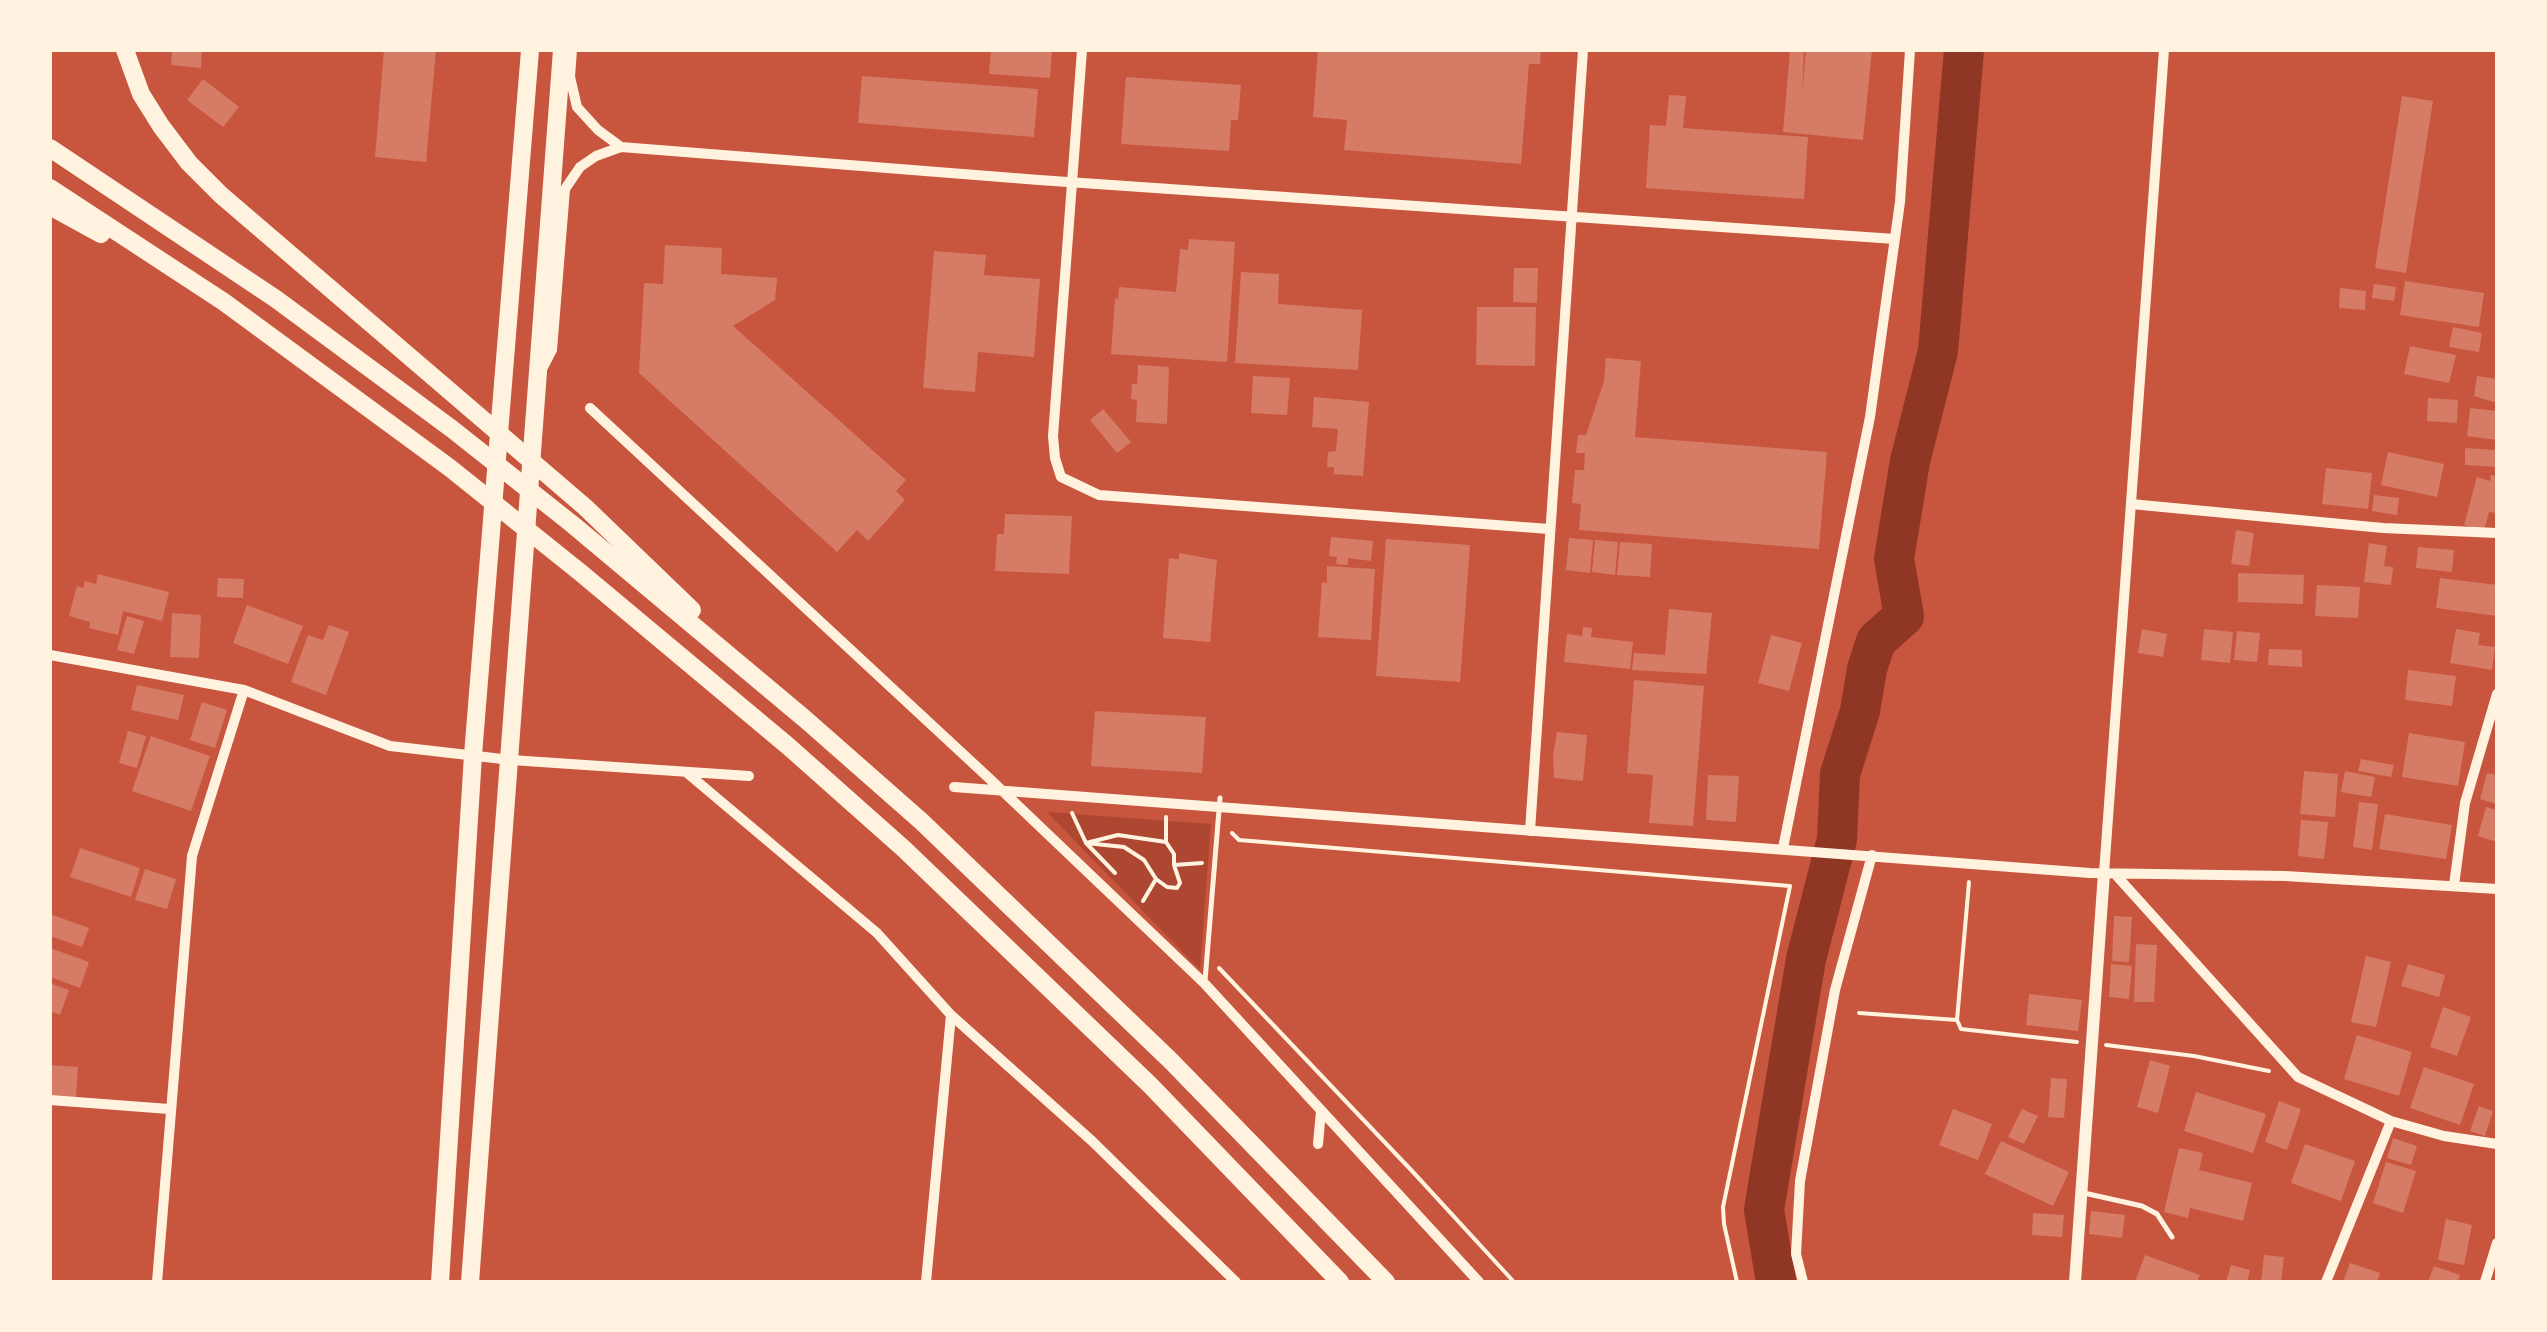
<!DOCTYPE html>
<style>
body{margin:0}
#map{position:relative;width:2547px;height:1332px;overflow:hidden;background:#c8553d;font-family:"Source Sans 3",sans-serif}
canvas{display:block}
.frame{position:absolute;inset:0;border:52px solid #fff3e0;pointer-events:none}
</style>
<div id="map">
<canvas width="2547" height="1332"></canvas>
<div class="frame"></div>
</div>
<script>
const ctx = document.querySelector('canvas').getContext('2d');
ctx.lineJoin = 'round';
function paint(path, color) { ctx.fillStyle = color; ctx.fill(path, 'evenodd'); }
const poly = rows => new Path2D(rows.map(r => 'M' + r).join(''));
function strokePath(path, color, width, dash) { ctx.strokeStyle = color; ctx.lineWidth = width; ctx.lineCap = dash ? 'butt' : 'round'; ctx.setLineDash(dash || []); ctx.stroke(path); }
paint(poly([
 [1047,812,1211,824,1200,970]
]), '#ae4732');
strokePath(poly([
 [1776,1282,1764,1210,1806,959,1837,839,1840,774,1860,711,1867,669,1876,641,1904,616,1894,559,1910,461,1938,351,1964,50]
]), '#8f3625', 40);
paint(poly([
 [172,50,202,50,201,68,171,65],
 [384,50,436,50,426,162,375,157],
 [991,50,1052,50,1050,78,989,74],
 [1318,50,1541,50,1540,64,1529,64,1521,164,1344,150,1347,120,1313,117],
 [1790,50,1804,50,1802,95,1806,50,1872,50,1863,140,1783,132],
 [862,76,1038,89,1034,137,858,123],
 [1126,77,1241,85,1238,120,1231,120,1229,151,1121,144],
 [203,79,239,107,223,127,187,100],
 [1669,95,1686,96,1683,128,1808,137,1804,199,1646,188,1650,125,1666,126],
 [2402,96,2433,101,2406,273,2375,268],
 [1189,239,1235,242,1227,362,1111,354,1115,298,1118,299,1119,287,1176,292,1180,249,1188,250],
 [665,245,722,248,721,274,777,278,775,300,733,326,906,480,896,491,905,500,868,541,857,530,837,552,639,373,644,283,663,284],
 [934,251,986,255,984,275,1040,279,1034,357,978,352,975,392,923,388],
 [1514,268,1538,268,1537,303,1513,302],
 [1241,272,1279,274,1278,304,1362,310,1358,370,1235,363],
 [2405,281,2484,293,2479,327,2400,315],
 [2374,284,2396,287,2394,301,2372,298],
 [2340,288,2366,291,2365,310,2339,308],
 [1477,307,1536,307,1535,366,1476,365],
 [2453,327,2482,333,2479,352,2449,347],
 [2410,346,2456,355,2449,383,2404,374],
 [1606,358,1641,361,1635,437,1827,452,1819,549,1579,530,1581,504,1572,503,1575,470,1584,470,1585,453,1576,453,1578,435,1586,435,1604,381],
 [1138,365,1169,367,1167,424,1136,422,1137,400,1131,399,1132,384,1137,384],
 [1253,376,1290,378,1287,415,1251,413],
 [2477,376,2497,379,2497,403,2474,396],
 [1314,397,1369,402,1363,476,1334,474,1334,467,1327,467,1328,452,1336,451,1338,429,1312,427],
 [2428,398,2458,400,2457,423,2427,421],
 [2470,408,2497,411,2497,440,2467,436],
 [1103,409,1131,442,1117,453,1090,420],
 [2465,448,2497,450,2497,467,2465,465],
 [2388,452,2444,464,2437,497,2381,485],
 [2326,468,2372,473,2368,509,2322,504],
 [2491,475,2497,476,2497,513,2489,512,2484,530,2464,525,2477,477,2490,481],
 [2374,495,2399,498,2397,515,2372,511],
 [1005,514,1072,516,1069,574,995,571,997,534,1004,534],
 [2236,530,2254,533,2249,566,2231,564],
 [1331,537,1373,541,1371,561,1348,558,1348,565,1336,564,1337,557,1329,556],
 [1569,538,1593,540,1590,573,1566,570],
 [1386,539,1470,545,1460,682,1376,676],
 [1595,540,1618,542,1615,575,1592,572],
 [1620,542,1652,544,1650,577,1617,575],
 [2369,543,2387,546,2384,566,2393,567,2391,585,2364,582],
 [2418,547,2454,550,2452,572,2416,568],
 [1179,553,1217,560,1210,642,1163,638,1169,558,1179,559],
 [1327,566,1375,569,1371,640,1318,637,1322,582,1327,583],
 [2238,573,2304,575,2303,604,2238,602],
 [98,574,169,592,162,621,123,611,118,635,89,628,90,622,69,616,77,586,83,588,85,581,96,584],
 [218,578,244,579,243,598,217,597],
 [2440,578,2497,585,2497,616,2436,608],
 [2317,585,2360,587,2358,618,2315,616],
 [247,605,303,626,288,664,233,643],
 [1669,609,1712,613,1706,674,1632,670,1634,653,1665,655],
 [172,613,201,615,199,658,170,657],
 [127,616,144,621,134,654,117,650],
 [329,625,349,632,326,695,291,682,308,635,323,640],
 [1583,627,1592,628,1591,637,1633,642,1630,669,1564,662,1567,634,1582,636],
 [2142,629,2167,634,2163,657,2138,653],
 [2204,629,2233,632,2230,663,2201,660],
 [2456,629,2480,633,2478,645,2495,647,2492,670,2450,663],
 [2237,631,2260,633,2257,662,2234,660],
 [1771,635,1802,643,1789,691,1758,683],
 [2269,649,2302,650,2302,667,2268,665],
 [2408,670,2456,676,2452,706,2405,700],
 [1634,680,1704,686,1693,826,1649,823,1653,775,1627,773],
 [137,685,184,695,178,720,131,710],
 [202,702,227,710,215,748,190,740],
 [1095,711,1206,717,1202,773,1091,766],
 [128,731,146,736,137,768,119,763],
 [1557,732,1587,735,1583,781,1554,778,1553,755],
 [2409,733,2465,742,2458,786,2402,777],
 [151,736,210,756,191,811,132,791],
 [2361,759,2394,765,2391,777,2358,771],
 [2304,771,2338,774,2335,817,2300,814],
 [2345,771,2375,777,2371,797,2341,792],
 [2487,773,2497,775,2497,804,2480,799],
 [1708,775,1739,776,1736,822,1706,820],
 [2359,802,2378,804,2372,850,2353,847],
 [2486,807,2497,810,2497,842,2478,836],
 [2385,814,2452,825,2446,859,2379,849],
 [2301,820,2328,822,2324,859,2298,856],
 [80,848,140,868,131,897,70,877],
 [145,869,176,879,167,909,135,900],
 [50,914,89,928,82,947,50,936],
 [2114,916,2132,917,2129,962,2112,961],
 [2136,944,2157,945,2154,1002,2134,1002],
 [50,948,89,962,80,988,50,977],
 [2366,956,2391,962,2376,1027,2351,1022],
 [2111,964,2132,966,2129,999,2109,997],
 [2408,964,2445,975,2439,997,2401,986],
 [50,983,69,990,60,1015,50,1011],
 [2029,994,2082,1000,2078,1031,2026,1025],
 [2443,1007,2471,1017,2457,1056,2430,1047],
 [2357,1035,2412,1052,2399,1096,2344,1079],
 [2150,1060,2170,1066,2158,1113,2137,1107],
 [50,1065,78,1067,76,1098,50,1096],
 [2424,1067,2474,1084,2460,1125,2410,1108],
 [2051,1078,2067,1079,2064,1118,2048,1117],
 [2196,1092,2266,1114,2253,1153,2184,1131],
 [2279,1101,2301,1109,2287,1150,2265,1142],
 [2479,1106,2493,1111,2485,1136,2470,1131],
 [1953,1109,1992,1124,1978,1160,1939,1145],
 [2022,1109,2038,1116,2024,1144,2008,1137],
 [2393,1138,2417,1146,2411,1165,2387,1158],
 [2001,1141,2069,1172,2053,1206,1985,1174],
 [2305,1144,2355,1161,2341,1201,2291,1183],
 [2179,1148,2203,1153,2199,1170,2252,1183,2243,1221,2190,1208,2188,1218,2164,1212],
 [2386,1162,2416,1171,2403,1213,2373,1203],
 [2091,1211,2125,1215,2122,1238,2089,1234],
 [2033,1213,2064,1215,2062,1237,2032,1235],
 [2446,1219,2472,1225,2464,1265,2438,1260],
 [2145,1255,2200,1275,2197,1282,2135,1282],
 [2264,1255,2284,1257,2281,1282,2261,1282],
 [2350,1263,2380,1273,2377,1282,2343,1282],
 [2231,1265,2250,1270,2247,1282,2226,1282],
 [2434,1266,2460,1275,2458,1282,2428,1282]
]), '#d67c66');
strokePath(poly([
 [1072,813,1086,843,1124,847,1144,860,1156,879,1167,887,1177,888,1180,883,1174,865,1202,863],
 [1166,817,1166,842],
 [1232,833,1239,840,1790,886,1723,1207,1724,1224,1737,1282],
 [1115,873,1086,843,1118,835,1166,842,1174,854,1174,865],
 [1969,882,1957,1020,1961,1029,2077,1042],
 [1143,901,1156,879],
 [1219,968,1413,1172,1514,1282],
 [1859,1013,1957,1020],
 [2106,1045,2194,1056,2269,1071]
]), '#fff3e0', 4);
strokePath(poly([
 [1205,981,1220,798],
 [2084,1193,2142,1206,2157,1214,2172,1237]
]), '#fff3e0', 5);
strokePath(poly([
 [572,50,570,77,577,107,598,130,621,147],
 [1082,50,1053,436,1055,458,1061,477,1099,495,1549,529],
 [540,373,552,350,565,189,580,167,596,156,621,147,1039,180,1895,239],
 [590,408,991,780,1205,984,1479,1282],
 [2131,504,2383,528,2497,533],
 [50,655,244,690,390,746,511,760,749,776],
 [686,772,877,933,951,1015,1092,1141,1236,1282],
 [954,787,2090,873,2285,876,2497,889],
 [1530,831,1583,50],
 [1783,848,1870,417,1900,202,1910,50],
 [2104,873,2164,50],
 [2115,874,2298,1077,2391,1121,2444,1136,2497,1144],
 [2454,885,2465,803,2497,694],
 [50,1100,169,1109],
 [1318,1144,1321,1111],
 [157,1282,192,856,244,690],
 [926,1282,951,1015],
 [1803,1282,1796,1254,1800,1181,1835,990,1872,855],
 [2326,1282,2391,1121],
 [2485,1282,2497,1243]
]), '#fff3e0', 10);
strokePath(poly([
 [2075,1282,2104,873]
]), '#fff3e0', 12);
strokePath(poly([
 [440,1282,473,755,530,50],
 [470,1282,562,50]
]), '#fff3e0', 18);
strokePath(poly([
 [125,50,141,94,161,126,189,163,221,195,585,507,692,610],
 [50,148,276,299,452,429,572,524,805,719,921,821,1171,1061,1386,1282],
 [50,188,224,302,450,468,581,573,788,746,904,849,1150,1085,1340,1282],
 [50,206,101,234]
]), '#fff3e0', 18);
</script>
